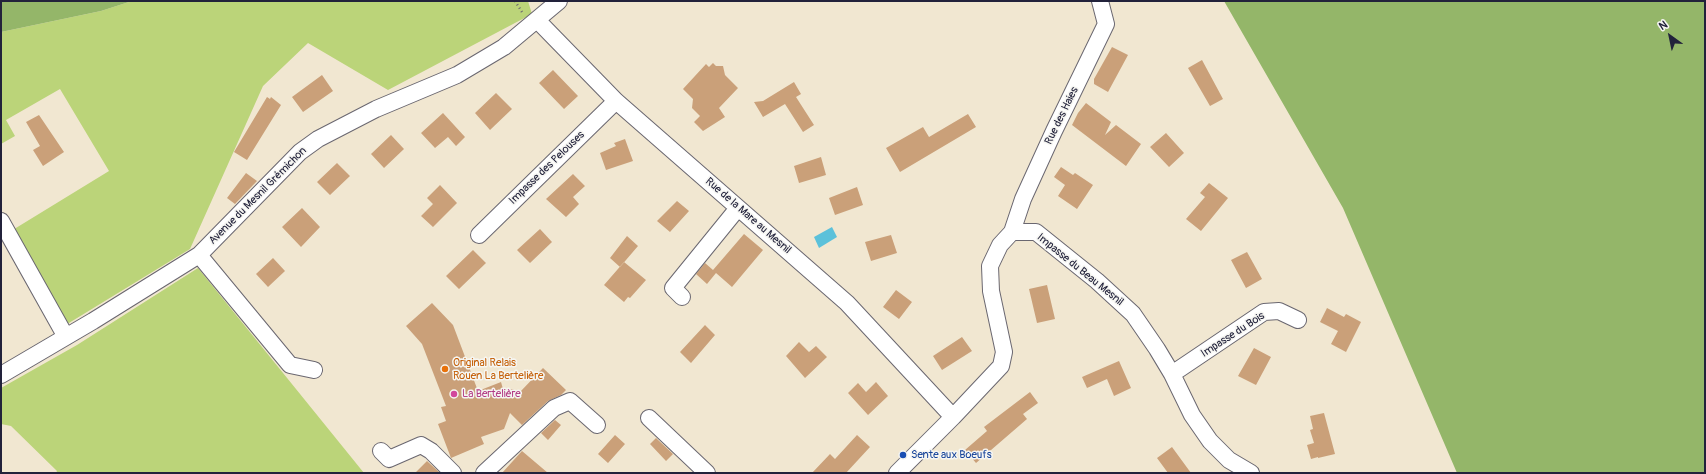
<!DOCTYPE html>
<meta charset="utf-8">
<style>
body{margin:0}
#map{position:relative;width:1706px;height:474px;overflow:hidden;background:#f1e7d1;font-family:Pangolin,sans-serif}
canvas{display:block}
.frame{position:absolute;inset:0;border:2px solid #22223b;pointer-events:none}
.north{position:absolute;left:1650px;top:16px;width:40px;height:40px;-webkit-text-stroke:3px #f6f6f2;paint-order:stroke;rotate:327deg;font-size:11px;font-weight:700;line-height:16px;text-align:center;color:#22223b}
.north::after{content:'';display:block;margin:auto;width:14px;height:18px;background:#22223b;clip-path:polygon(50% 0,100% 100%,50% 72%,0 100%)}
</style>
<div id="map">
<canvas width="1706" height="474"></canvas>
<div class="frame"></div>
<div class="north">N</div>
</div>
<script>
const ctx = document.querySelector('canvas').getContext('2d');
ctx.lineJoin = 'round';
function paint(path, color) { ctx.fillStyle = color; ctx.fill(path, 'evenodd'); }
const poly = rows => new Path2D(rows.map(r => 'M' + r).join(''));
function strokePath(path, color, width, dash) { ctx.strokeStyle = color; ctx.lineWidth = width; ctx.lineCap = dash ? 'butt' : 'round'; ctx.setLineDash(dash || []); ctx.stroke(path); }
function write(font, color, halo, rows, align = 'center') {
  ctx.font = font + ' Pangolin,sans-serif'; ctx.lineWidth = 3; ctx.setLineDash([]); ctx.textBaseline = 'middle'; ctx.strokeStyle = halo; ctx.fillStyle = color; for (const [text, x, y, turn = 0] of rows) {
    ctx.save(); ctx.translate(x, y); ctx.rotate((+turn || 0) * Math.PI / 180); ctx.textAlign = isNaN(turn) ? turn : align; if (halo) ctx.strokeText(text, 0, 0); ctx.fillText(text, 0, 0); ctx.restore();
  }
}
paint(poly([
 [132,1,528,1,532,14,388,90,308,43,263,86,190,249,64,326,11,231,109,171,60,89,6,120,15,136,1,144,1,32,101,11],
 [198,268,364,473,56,473,57,471,11,426,1,424,1,388,77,345]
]), '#bbd479');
paint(poly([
 [1,1,132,1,101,11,1,32],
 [1224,1,1705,1,1705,473,1457,473,1343,208]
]), '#94b669');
paint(poly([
 [832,227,837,237,819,248,814,237]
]), '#5cc1da');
paint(poly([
 [1112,47,1128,55,1108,92,1094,84,1094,79],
 [1202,60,1223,99,1210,106,1188,68],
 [713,63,716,66,723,66,725,75,738,88,719,108,725,117,703,131,694,122,700,116,692,108,693,99,683,89,706,64,709,67],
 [553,70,578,96,564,109,539,83],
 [322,75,333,91,303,112,292,97],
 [794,82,801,94,796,97,814,125,803,132,785,104,763,117,754,102,763,101],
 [496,93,512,109,490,130,475,113],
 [267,97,270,99,271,97,281,105,247,160,234,152],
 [1086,103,1111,122,1105,135,1116,125,1141,144,1126,166,1072,125,1078,113],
 [443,113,465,137,456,146,448,137,435,148,421,133],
 [968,114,976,127,900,172,886,148,923,127,929,137],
 [39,115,64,152,43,166,33,150,40,146,26,122],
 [1166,133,1184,153,1169,167,1150,147],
 [391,135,404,149,384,168,371,154],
 [625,139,633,161,606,170,600,153,616,146,614,143],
 [821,157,826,175,799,183,794,166],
 [337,163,350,176,330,195,317,182],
 [1061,167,1073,175,1075,173,1093,185,1077,209,1058,196,1065,185,1054,177],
 [246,173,257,181,235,204,227,198],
 [573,174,585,186,573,197,579,204,566,217,546,199],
 [1209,183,1228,198,1201,231,1186,219,1205,197,1200,193],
 [440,185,457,203,433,227,421,216,433,204,427,198],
 [857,187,863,205,835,215,829,198],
 [677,201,689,211,670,232,657,221],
 [302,208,320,227,301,247,282,227],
 [540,229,552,242,530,263,517,250],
 [744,234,763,250,732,287,716,273,707,284,696,274,705,263,713,270],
 [891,235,897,253,871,261,865,242],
 [627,236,638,246,620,267,610,258],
 [473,250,486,263,459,289,446,276],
 [1247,252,1262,279,1246,288,1231,260],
 [273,258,285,271,268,287,256,274],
 [624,262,646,280,630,298,628,297,624,302,604,285],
 [1047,285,1055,319,1037,323,1029,289],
 [896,290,912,302,899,319,883,307],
 [432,303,453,325,478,391,501,382,503,389,512,389,520,392,543,368,566,390,561,395,548,401,522,425,510,413,504,429,481,437,484,444,451,458,438,424,446,421,441,407,446,406,422,344,406,326],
 [1327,308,1344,317,1346,314,1361,322,1346,352,1331,344,1338,331,1320,322],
 [705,325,715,335,691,363,680,352],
 [962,337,972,351,942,370,933,356],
 [799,342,809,352,816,346,827,357,805,378,786,356],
 [1254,348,1271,357,1256,385,1238,376],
 [1119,361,1131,388,1114,396,1107,379,1087,388,1082,377],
 [876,382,888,396,868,415,848,393,858,383,866,392],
 [1030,392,1038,403,1023,414,1027,419,976,463,965,450,987,431,984,427],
 [1324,413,1335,454,1318,458,1318,457,1311,459,1307,445,1314,443,1310,430,1313,429,1310,416],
 [555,420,561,425,548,440,541,433],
 [615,435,625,444,608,463,598,454],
 [857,435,870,447,846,473,812,473,830,454,835,459],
 [656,438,673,454,666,461,650,444],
 [1172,447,1191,473,1168,473,1157,458],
 [522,451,548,473,502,473],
 [427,461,440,473,415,473]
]), '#caa079');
const minor = poly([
 [537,20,616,101,847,303,953,417],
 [1,221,66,337],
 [1012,232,1023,199,1054,131,1106,24,1100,1],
 [479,235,616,101],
 [199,255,290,365,314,370],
 [682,297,673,288,738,208],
 [1172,374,1264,312,1279,311,1298,320],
 [1,375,93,321,199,255,300,152,318,139,376,109,457,75,504,47,559,1],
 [649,418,707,473],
 [381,451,389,459,421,445,431,451,453,473],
 [484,473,554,408,570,401,597,425],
 [897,473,953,417,1001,366,1004,352,991,291,990,266,1000,245,1012,232,1036,232,1097,281,1133,314,1157,349,1172,374,1192,415,1210,441,1229,460,1251,473]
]);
strokePath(minor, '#6a6770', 18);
strokePath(poly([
 [515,1,522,12]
]), '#6a6770', 2.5, [1, 3]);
strokePath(minor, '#fff', 16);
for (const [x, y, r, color] of [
 [445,369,4,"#e8710a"],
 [454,394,4,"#d1479c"],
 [903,455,4,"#1a4fb4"]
]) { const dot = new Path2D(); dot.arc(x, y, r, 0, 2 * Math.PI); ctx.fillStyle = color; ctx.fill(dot); strokePath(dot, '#f6f6f2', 1.5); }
write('11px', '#22223b', '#f6f6f2', [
 ["Rue des Haies",1062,116,-64],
 ["Impasse des Pelouses",547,168,-44],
 ["Avenue du Mesnil Grémichon",258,196,-45],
 ["Rue de la Mare au Mesnil",748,216,41],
 ["Impasse du Beau Mesnil",1080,270,39],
 ["Impasse du Bois",1233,335,-33]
]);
write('11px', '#c56008', '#f6f6f2', [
 ["Original Relais",453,363],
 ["Rouen La Bertelière",453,376]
], 'left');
write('11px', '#b23c85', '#f6f6f2', [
 ["La Bertelière",462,394]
], 'left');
write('11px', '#164399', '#f6f6f2', [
 ["Sente aux Boeufs",911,455]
], 'left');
</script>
